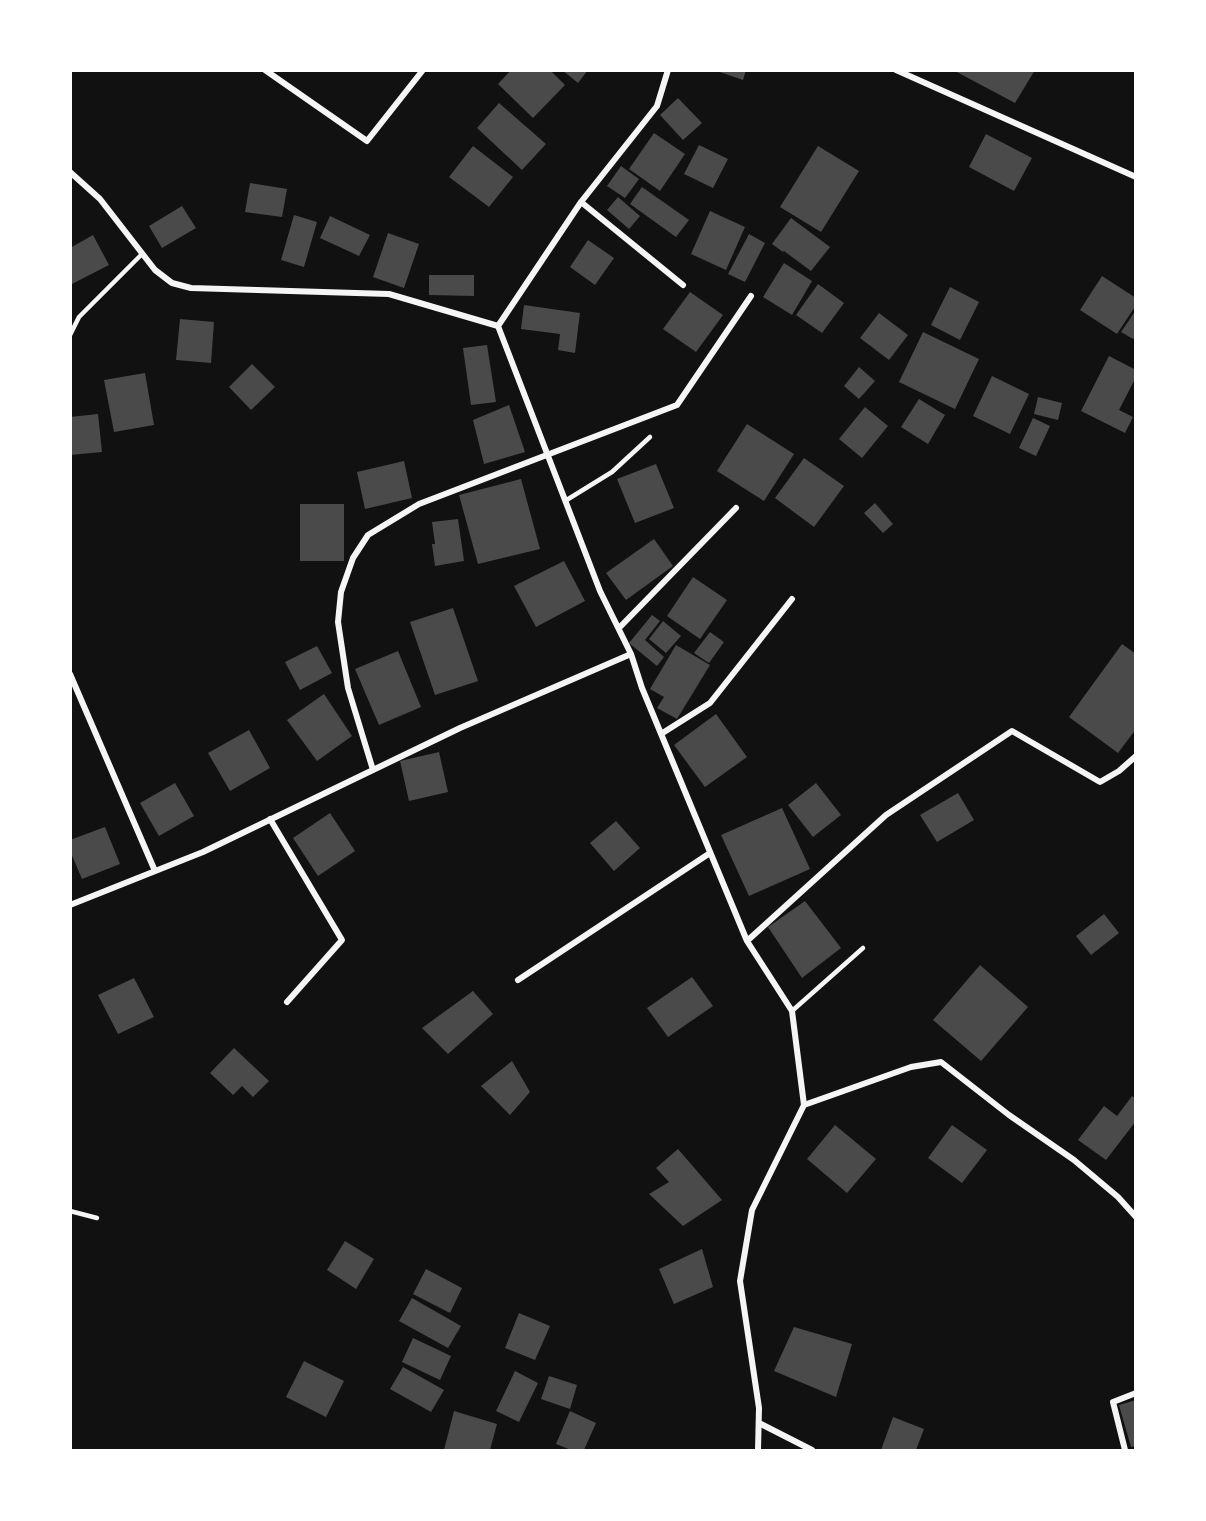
<!DOCTYPE html>
<style>
body{margin:0}
#map{position:relative;width:1206px;height:1521px;overflow:hidden;background:#111;font-family:Helvetica,sans-serif}
canvas{display:block}
.frame{position:absolute;inset:0;border:72px solid #fff;pointer-events:none}
</style>
<div id="map">
<canvas width="1206" height="1521"></canvas>
<div class="frame"></div>
</div>
<script>
const ctx = document.querySelector('canvas').getContext('2d');
ctx.lineJoin = 'round';
function paint(path, color) { ctx.fillStyle = color; ctx.fill(path, 'evenodd'); }
const poly = rows => new Path2D(rows.map(r => 'M' + r).join(''));
function strokePath(path, color, width, dash) { ctx.strokeStyle = color; ctx.lineWidth = width; ctx.lineCap = dash ? 'butt' : 'round'; ctx.setLineDash(dash || []); ctx.stroke(path); }
paint(poly([
 [511,70,550,70,565,85,533,118,498,84],
 [562,70,588,70,578,83],
 [714,70,746,70,743,80],
 [953,70,1035,70,1015,103],
 [678,98,702,123,683,140,660,115],
 [499,103,546,144,522,170,477,128],
 [654,133,685,154,660,191,629,169],
 [986,134,1032,158,1014,191,969,167],
 [699,145,728,159,713,188,684,174],
 [473,146,513,177,489,207,449,177],
 [818,146,859,171,821,232,780,207],
 [621,166,639,179,625,198,607,186],
 [250,183,287,189,282,217,245,212],
 [642,187,689,220,676,237,630,204],
 [618,197,640,216,629,229,607,210],
 [182,206,196,228,162,248,149,226],
 [710,211,745,227,726,270,691,254],
 [294,215,317,222,304,267,281,260],
 [330,216,370,235,359,256,320,238],
 [791,218,830,247,811,271,784,251,783,252,772,244],
 [388,233,419,244,404,288,373,277],
 [749,234,765,243,745,282,728,274],
 [93,235,109,265,70,285,70,248],
 [588,240,614,258,595,285,570,267],
 [784,263,812,281,792,315,763,297],
 [429,275,474,275,474,296,429,295],
 [1102,276,1136,298,1136,305,1117,334,1080,310],
 [818,284,844,303,822,333,796,315],
 [950,287,979,302,960,340,931,325],
 [690,292,723,315,696,352,663,329],
 [524,305,580,313,575,353,558,350,560,334,521,329],
 [1136,310,1136,335,1133,339,1121,332],
 [879,313,908,335,889,360,860,338],
 [180,319,214,322,211,363,176,360],
 [923,332,979,359,955,409,899,382],
 [487,345,496,402,471,405,463,348],
 [1109,356,1136,370,1136,377,1119,410,1133,417,1125,433,1081,411],
 [252,364,275,387,251,410,229,387],
 [859,367,875,381,859,399,844,386],
 [145,373,154,425,114,432,104,380],
 [992,376,1029,394,1010,434,973,416],
 [1038,397,1062,403,1058,420,1034,414],
 [919,399,945,415,928,444,901,427],
 [509,405,525,452,484,464,473,420],
 [865,407,888,426,862,458,839,439],
 [98,414,102,452,70,455,70,417],
 [1033,418,1050,426,1036,456,1019,448],
 [747,424,794,454,764,501,717,471],
 [804,458,844,486,814,527,775,498],
 [404,461,412,498,365,509,357,472],
 [656,464,674,508,635,523,617,479],
 [521,479,540,549,478,564,459,495],
 [875,503,893,524,883,533,864,513],
 [300,504,344,504,344,561,300,561],
 [458,519,464,561,435,566,432,544,435,544,432,522],
 [654,539,673,566,626,600,606,573],
 [564,561,585,601,536,627,514,586],
 [693,577,727,600,700,639,667,616],
 [453,608,478,681,435,695,410,622],
 [652,615,660,621,645,640,664,657,657,666,629,643],
 [663,621,681,636,666,653,649,639],
 [710,632,724,642,709,663,694,653],
 [1122,644,1136,654,1136,729,1118,753,1069,717],
 [676,645,710,665,677,719,657,708,664,697,650,689],
 [317,646,332,673,300,690,285,662],
 [398,651,421,707,379,725,355,669],
 [324,694,352,736,317,761,287,720],
 [716,714,747,757,705,787,674,745],
 [249,730,270,768,230,791,208,753],
 [439,752,448,792,409,801,400,761],
 [175,783,194,816,159,836,140,803],
 [816,783,841,815,813,837,788,805],
 [958,793,974,820,937,842,920,815],
 [782,808,810,869,749,896,721,835],
 [330,813,355,851,318,876,293,838],
 [616,821,640,848,614,871,590,843],
 [105,827,120,864,82,879,70,851,70,840],
 [805,901,841,948,802,978,768,927],
 [1104,914,1119,933,1091,955,1076,936],
 [980,965,1028,1007,981,1061,933,1020],
 [692,977,713,1006,668,1037,647,1008],
 [134,978,154,1017,118,1034,98,995],
 [473,991,493,1014,448,1054,422,1028],
 [234,1048,269,1081,253,1097,242,1086,233,1095,210,1073],
 [512,1061,530,1092,510,1115,481,1086],
 [1132,1096,1136,1099,1136,1121,1106,1160,1078,1140,1104,1106,1117,1116],
 [835,1125,876,1159,847,1193,807,1159],
 [952,1125,987,1150,962,1183,928,1158],
 [678,1149,722,1200,683,1226,649,1194,669,1182,656,1168],
 [345,1241,374,1259,356,1289,327,1270],
 [702,1249,713,1287,674,1304,659,1269],
 [426,1269,462,1288,450,1313,413,1294],
 [412,1298,461,1326,448,1348,399,1321],
 [519,1313,550,1326,535,1360,505,1348],
 [794,1327,852,1344,836,1397,774,1371],
 [413,1338,451,1356,440,1380,402,1362],
 [304,1361,344,1381,326,1417,286,1397],
 [403,1367,444,1390,431,1412,390,1389],
 [515,1371,538,1383,519,1422,496,1411],
 [549,1376,577,1385,570,1409,541,1399],
 [1136,1400,1136,1446,1131,1447,1119,1405],
 [454,1411,497,1424,490,1450,444,1450],
 [570,1411,596,1423,584,1450,571,1450,556,1444],
 [893,1417,924,1429,916,1450,881,1450]
]), '#4a4a4a');
strokePath(poly([
 [70,335,79,317,142,254],
 [565,501,612,472,650,437],
 [792,1011,863,948],
 [70,1211,97,1218]
]), '#f5f5f5', 4.5);
strokePath(poly([
 [265,70,367,141,423,70],
 [668,70,657,106,581,202,498,326,600,591,631,654,642,688,747,941,792,1011,804,1105,752,1210,740,1281,759,1408,758,1450],
 [896,70,1136,177],
 [70,172,100,199,155,270,172,283,191,288,389,294,498,326],
 [581,202,683,285],
 [619,628,736,508],
 [70,674,155,871],
 [661,734,710,703,792,599],
 [373,770,348,688,338,622,341,592,353,558,368,535,419,504,677,405,751,296],
 [270,819,342,940,287,1002],
 [70,905,203,852,460,728,631,654],
 [747,941,886,815,1012,731,1100,782,1119,771,1136,756],
 [518,980,710,853],
 [804,1105,911,1067,941,1062,1009,1115,1074,1160,1118,1197,1136,1217],
 [759,1423,812,1450],
 [1125,1450,1113,1402,1136,1393]
]), '#f5f5f5', 6);
</script>
